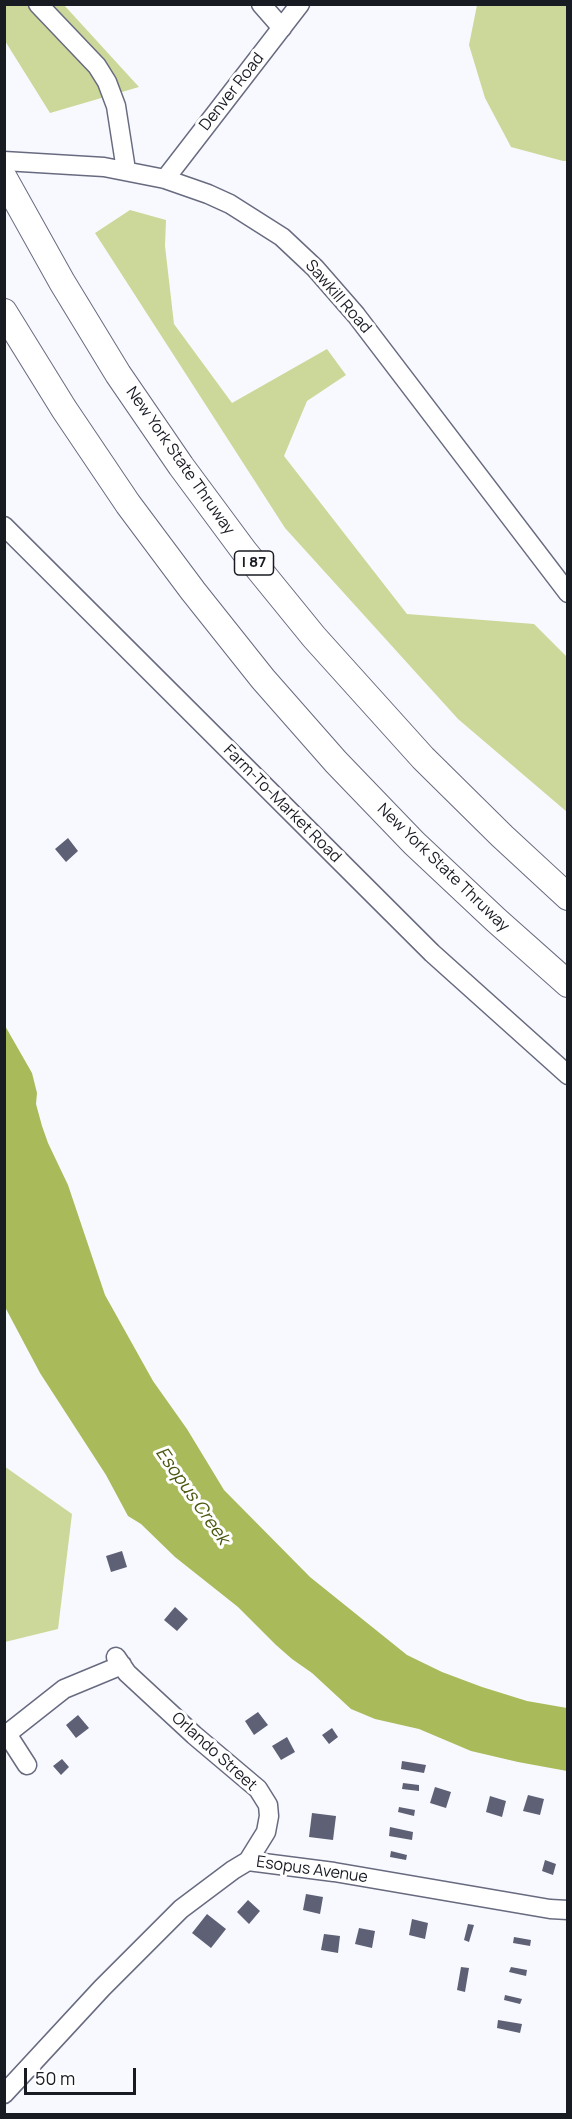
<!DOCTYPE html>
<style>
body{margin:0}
#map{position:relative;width:572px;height:2119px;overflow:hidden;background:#f8f9fe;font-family:Manrope,sans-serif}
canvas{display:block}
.frame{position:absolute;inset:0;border:6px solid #191b23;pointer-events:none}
.scale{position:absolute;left:24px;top:2068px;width:112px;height:27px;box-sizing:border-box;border:3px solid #191b23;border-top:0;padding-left:8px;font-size:18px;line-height:21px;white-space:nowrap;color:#191b23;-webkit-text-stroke:4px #fff;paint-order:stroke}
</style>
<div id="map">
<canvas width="572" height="2119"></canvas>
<div class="frame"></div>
<div class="scale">50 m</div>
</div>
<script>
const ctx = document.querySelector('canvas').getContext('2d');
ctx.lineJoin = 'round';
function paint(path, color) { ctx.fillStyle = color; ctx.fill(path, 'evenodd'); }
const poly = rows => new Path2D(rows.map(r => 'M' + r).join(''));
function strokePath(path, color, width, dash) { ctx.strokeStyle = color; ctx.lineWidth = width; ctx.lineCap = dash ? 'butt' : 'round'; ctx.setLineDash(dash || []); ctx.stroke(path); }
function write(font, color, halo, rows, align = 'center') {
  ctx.font = font + ' Manrope,sans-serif'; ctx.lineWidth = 6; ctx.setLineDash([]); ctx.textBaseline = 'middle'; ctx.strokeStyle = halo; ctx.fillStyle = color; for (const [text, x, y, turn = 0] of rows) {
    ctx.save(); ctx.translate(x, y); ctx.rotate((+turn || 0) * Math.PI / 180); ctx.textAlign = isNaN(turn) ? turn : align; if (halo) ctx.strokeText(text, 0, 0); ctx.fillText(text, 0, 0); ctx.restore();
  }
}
paint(poly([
 [5,5,64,5,139,87,50,113,5,41],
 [477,5,567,5,567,161,563,161,511,147,485,98,469,45],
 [130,210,166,220,165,246,174,324,232,403,327,349,346,375,307,401,284,456,407,614,534,624,567,657,567,812,458,719,285,528,95,233],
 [4,1466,72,1514,58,1629,5,1642]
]), '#cbd899');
paint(poly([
 [4,1024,32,1073,37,1093,36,1104,42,1126,48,1143,68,1185,105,1295,153,1381,187,1429,224,1490,310,1577,407,1655,442,1672,482,1687,527,1701,567,1708,567,1771,518,1762,471,1751,419,1729,375,1719,351,1709,312,1673,292,1659,276,1645,238,1607,175,1557,141,1524,128,1516,106,1475,40,1373,5,1307]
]), '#a8ba5a');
paint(poly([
 [68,838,78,851,66,862,55,849],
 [122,1551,127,1567,111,1572,106,1556],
 [175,1607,188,1619,177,1631,164,1620],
 [258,1712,268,1725,254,1735,245,1721],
 [78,1715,89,1728,76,1738,66,1725],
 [332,1728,338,1737,329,1744,322,1735],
 [287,1737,295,1752,281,1760,272,1746],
 [62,1759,69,1767,61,1775,53,1766],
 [402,1761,426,1765,424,1773,401,1769],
 [403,1783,419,1785,419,1791,402,1789],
 [435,1787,451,1792,446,1808,430,1803],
 [528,1795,544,1799,540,1815,523,1811],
 [490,1796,506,1801,502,1817,486,1812],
 [399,1807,415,1810,414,1816,398,1812],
 [312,1813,336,1816,333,1840,309,1837],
 [390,1827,413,1832,412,1840,389,1836],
 [391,1851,407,1855,406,1860,390,1857],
 [545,1860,556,1864,553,1875,542,1871],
 [306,1894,323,1897,320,1914,303,1910],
 [248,1900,260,1911,249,1924,237,1912],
 [207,1914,226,1929,211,1948,192,1933],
 [412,1919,428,1923,425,1939,409,1935],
 [468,1924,474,1925,469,1942,464,1940],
 [359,1928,375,1931,372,1948,355,1944],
 [324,1934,340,1936,338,1953,321,1950],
 [514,1937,531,1940,530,1946,513,1943],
 [461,1967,469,1968,465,1992,457,1990],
 [511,1967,527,1970,526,1976,509,1972],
 [505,1995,522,1999,520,2004,504,2000],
 [498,2020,522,2024,520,2033,497,2028]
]), '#5e6176');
const minor = poly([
 [38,4,97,66,107,82,116,106,126,170],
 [261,4,282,28],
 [4,161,104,167,165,179,208,194,230,204,282,237,315,268,356,315,568,593],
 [165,179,300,4],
 [4,526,432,953,568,1075],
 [116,1657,127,1673,194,1735,258,1789,268,1805,269,1816,266,1832,248,1861],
 [27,1765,9,1737,12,1730,64,1689,122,1665],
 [4,2094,102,1988,181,1909,233,1870,248,1861,334,1872,550,1909,568,1910]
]);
const highway = poly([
 [4,178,62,282,118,374,181,466,244,551,314,637,423,758,502,836,568,897],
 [4,312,64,409,128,504,193,591,263,679,336,762,414,843,496,920,568,984]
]);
strokePath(minor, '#686b80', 21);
strokePath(highway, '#686b80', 28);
strokePath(minor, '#fff', 18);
strokePath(highway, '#fff', 26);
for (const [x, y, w] of [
 [254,563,39]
]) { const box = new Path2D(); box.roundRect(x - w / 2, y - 12, w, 24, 4.5); ctx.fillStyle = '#fff'; ctx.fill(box); strokePath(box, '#191b23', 1.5); }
write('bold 15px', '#191b23', null, [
 ["I 87",254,563]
]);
write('16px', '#191b23', '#fff', [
 ["Denver Road",232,92,-52],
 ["Sawkill Road",338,297,49],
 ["New York State Thruway",180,461,55],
 ["Farm-To-Market Road",282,804,45],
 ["New York State Thruway",443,868,44],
 ["Orlando Street",214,1752,42],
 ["Esopus Avenue",312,1870,8]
]);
write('italic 18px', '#4c570f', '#fff', [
 ["Esopus Creek",192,1496,55]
]);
</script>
